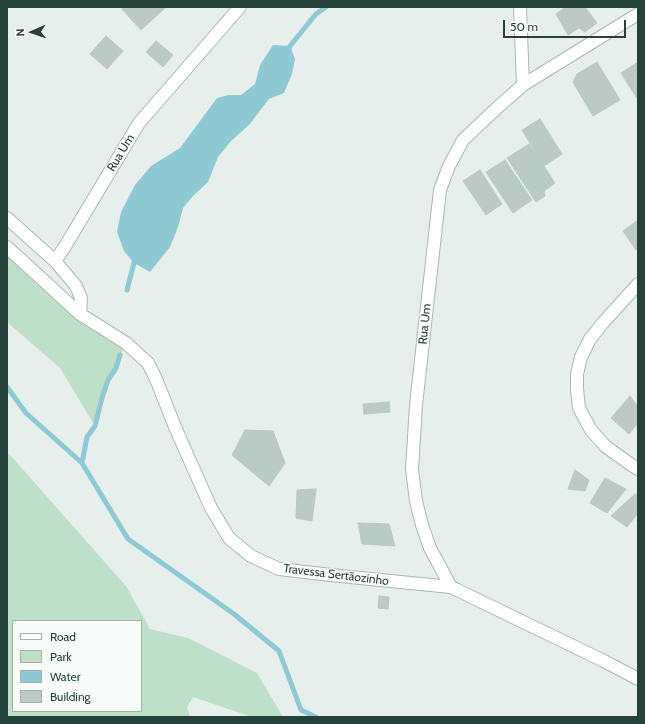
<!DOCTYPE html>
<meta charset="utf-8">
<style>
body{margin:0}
#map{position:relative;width:645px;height:724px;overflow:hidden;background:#e6efeb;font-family:Cabin,sans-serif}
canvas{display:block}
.frame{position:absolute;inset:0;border:8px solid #24423a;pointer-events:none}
.legend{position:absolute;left:12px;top:620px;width:130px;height:92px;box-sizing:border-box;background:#f7fbf9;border:1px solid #a3b1ad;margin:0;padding:5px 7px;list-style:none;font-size:12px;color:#24423a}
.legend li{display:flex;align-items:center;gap:8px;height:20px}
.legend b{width:20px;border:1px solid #a3b1ad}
.north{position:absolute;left:12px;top:12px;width:40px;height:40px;-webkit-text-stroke:3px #f7fbf9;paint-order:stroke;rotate:268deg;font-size:11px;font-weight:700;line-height:16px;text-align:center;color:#24423a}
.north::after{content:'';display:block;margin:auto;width:14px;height:18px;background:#24423a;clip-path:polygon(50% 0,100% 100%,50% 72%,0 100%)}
.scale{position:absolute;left:503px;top:20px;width:123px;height:18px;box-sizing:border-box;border:2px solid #24423a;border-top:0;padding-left:5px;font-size:12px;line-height:14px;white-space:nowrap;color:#24423a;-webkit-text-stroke:3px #f7fbf9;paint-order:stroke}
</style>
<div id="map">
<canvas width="645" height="724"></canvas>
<div class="frame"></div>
<ul class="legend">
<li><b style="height:5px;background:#fff"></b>Road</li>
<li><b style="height:11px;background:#bfe0c8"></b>Park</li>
<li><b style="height:11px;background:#8ec9d4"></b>Water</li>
<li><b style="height:11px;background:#bbcac4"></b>Building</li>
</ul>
<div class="north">N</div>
<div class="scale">50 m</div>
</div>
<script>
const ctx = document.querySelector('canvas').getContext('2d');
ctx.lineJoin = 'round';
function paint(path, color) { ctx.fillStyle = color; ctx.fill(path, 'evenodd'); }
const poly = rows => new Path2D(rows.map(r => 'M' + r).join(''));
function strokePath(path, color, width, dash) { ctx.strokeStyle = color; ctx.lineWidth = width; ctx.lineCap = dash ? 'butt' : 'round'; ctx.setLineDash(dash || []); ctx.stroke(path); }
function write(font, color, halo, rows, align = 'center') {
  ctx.font = font + ' Cabin,sans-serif'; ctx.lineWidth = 3; ctx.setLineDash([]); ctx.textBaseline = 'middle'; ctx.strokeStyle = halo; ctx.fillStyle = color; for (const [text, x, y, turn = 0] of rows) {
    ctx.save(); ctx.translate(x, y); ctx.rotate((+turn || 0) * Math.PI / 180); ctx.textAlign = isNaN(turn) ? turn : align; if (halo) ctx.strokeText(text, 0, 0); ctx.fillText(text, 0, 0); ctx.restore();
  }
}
paint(poly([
 [7,248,126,343,120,355,116,368,108,380,102,398,95,426,60,368,7,322],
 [7,453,11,456,126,586,150,629,188,638,257,673,283,717,252,717,193,697,187,707,190,717,7,717],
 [13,621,141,621,141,711,13,711]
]), '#bfe0c8');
paint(poly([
 [273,45,290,46,295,59,292,74,284,93,269,99,249,125,231,141,218,157,208,182,193,196,183,208,178,227,170,247,150,272,134,263,124,251,117,232,121,212,135,185,151,166,180,148,217,98,229,95,241,95,255,84,260,65]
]), '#8ec9d4');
strokePath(poly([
 [288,51,290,46,316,14,326,7],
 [127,290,134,263,137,259],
 [7,387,26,413,82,463,128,539,234,614,279,651,301,710,316,717],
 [82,463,87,437,95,426,102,398,108,380,116,368,120,355]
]), '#8ec9d4', 5);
const building = poly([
 [125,7,164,7,165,8,141,30,122,9,125,7],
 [566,7,585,7,597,23,585,32,579,28,568,35,556,14,566,7],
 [106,36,123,51,107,69,90,54,106,36],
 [156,41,173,55,163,67,146,52,156,41],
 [597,62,620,100,593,116,573,82,577,74,597,62],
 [638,62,638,100,621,73,638,62],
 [540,119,562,154,544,166,522,130,540,119],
 [529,144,555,183,544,191,545,196,536,202,507,158,529,144],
 [505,160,532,200,513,213,486,172,505,160],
 [480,170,502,204,486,215,463,181,480,170],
 [638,220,638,249,636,250,623,231,638,220],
 [630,396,638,407,638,423,629,434,611,418,630,396],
 [389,402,390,412,364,414,363,404,389,402],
 [245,430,273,431,285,463,269,486,232,455,245,430],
 [575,470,589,480,585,491,568,489,575,470],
 [605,478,626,489,607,513,590,503,605,478],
 [316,489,312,521,296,518,297,490,316,489],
 [635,494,638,496,638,513,627,527,611,516,635,494],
 [358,523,389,524,395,546,362,544,358,523],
 [379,596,389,597,388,609,378,608,379,596]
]);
paint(building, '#bbcac4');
strokePath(building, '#b8c9c2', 1);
const street = poly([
 [520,7,523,85],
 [7,218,55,261],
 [7,247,80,314,126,343,148,363,156,379,175,427,211,508,229,538,251,556,279,569,340,576,451,587,604,661,638,679],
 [638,284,602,324,590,339,581,357,577,374,577,389,579,408,591,430,605,446,630,464,638,469],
 [80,314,81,298,76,286,55,261,64,248,139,123,240,7],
 [451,587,430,548,422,525,416,501,412,469,416,405,440,190,449,166,463,140,498,107,523,85,638,14]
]);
strokePath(street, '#a8b8b2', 14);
strokePath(street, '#fff', 12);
write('12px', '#24423a', '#f7fbf9', [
 ["Rua Um",121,153,-59],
 ["Rua Um",425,324,-84],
 ["Travessa Sertãozinho",336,575,7]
]);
</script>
